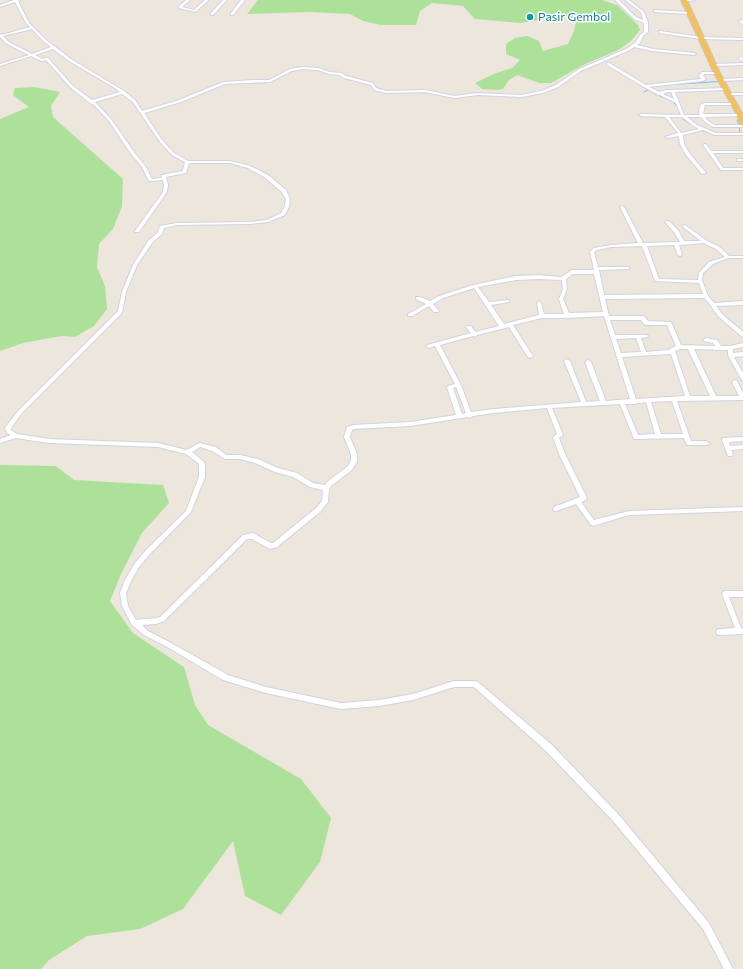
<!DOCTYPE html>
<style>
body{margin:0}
canvas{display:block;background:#ece6dc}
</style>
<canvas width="743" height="969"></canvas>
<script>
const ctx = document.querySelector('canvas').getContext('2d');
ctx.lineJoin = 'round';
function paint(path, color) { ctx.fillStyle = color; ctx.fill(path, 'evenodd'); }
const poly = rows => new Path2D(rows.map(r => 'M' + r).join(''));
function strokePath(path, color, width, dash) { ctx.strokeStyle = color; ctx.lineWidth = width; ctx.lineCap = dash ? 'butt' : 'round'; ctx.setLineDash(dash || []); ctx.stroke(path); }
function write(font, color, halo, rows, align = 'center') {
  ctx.font = font + ' Commissioner,sans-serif'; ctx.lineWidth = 3; ctx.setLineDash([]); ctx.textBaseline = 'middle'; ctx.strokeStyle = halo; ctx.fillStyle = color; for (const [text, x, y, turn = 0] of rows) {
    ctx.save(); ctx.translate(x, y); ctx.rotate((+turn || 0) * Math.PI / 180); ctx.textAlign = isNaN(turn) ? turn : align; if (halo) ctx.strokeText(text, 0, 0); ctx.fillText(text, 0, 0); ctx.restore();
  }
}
paint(poly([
 [258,0,602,0,617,5,638,25,640,30,631,41,618,50,585,64,551,83,539,83,517,75,509,80,503,89,497,90,482,89,475,83,496,73,512,68,520,60,506,54,506,44,515,38,527,36,539,41,543,51,568,44,574,31,577,18,563,16,520,23,475,19,463,6,432,3,420,11,416,25,381,25,363,21,350,14,308,12,247,14],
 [34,87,60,92,51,106,53,117,123,179,122,206,113,229,99,244,97,267,105,286,107,309,94,326,75,337,62,336,23,343,0,351,0,119,29,107,13,95,15,88],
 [0,465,56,466,74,480,163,485,169,503,142,533,121,574,110,601,133,633,184,667,195,705,208,725,301,779,331,818,320,862,281,915,245,896,233,841,183,909,140,929,87,936,49,960,41,969,0,969]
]), '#ade19a');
strokePath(poly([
 [664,85,743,80],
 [652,90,655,94,672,101,678,107],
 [644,92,650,89],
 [683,119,694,126],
 [739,125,737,120,743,119],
 [739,127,740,133],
 [703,131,717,135,727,135]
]), '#71c2eb', 1);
const minor = poly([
 [14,0,20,0,18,1,29,23,45,39,71,59,124,91,135,100,142,111,179,100,223,82,253,80,269,80,290,69,302,67,318,68,330,72,341,73,346,76,373,83,376,88,386,91,425,90,454,96,478,93,521,95,541,91,556,85,579,69,628,48,636,42,640,35,644,32,644,23,634,19,615,0,619,0,636,17,643,20,641,12,625,0,629,0,644,12,648,22,648,32,643,36,640,43,637,45,653,49,695,53,696,54,694,55,653,51,634,47,630,50,581,71,558,87,543,93,521,97,478,95,454,98,425,92,386,93,374,90,371,85,344,78,339,75,329,74,318,70,302,69,292,71,270,82,225,84,181,102,144,113,162,140,174,153,188,161,230,161,250,166,268,175,286,190,290,199,289,206,285,215,268,222,250,224,177,225,164,228,162,234,152,243,137,265,126,292,122,313,22,413,11,428,11,430,17,434,49,439,158,443,187,450,199,443,216,447,226,455,240,455,258,459,278,468,297,473,313,483,325,485,327,482,348,466,351,461,351,454,344,437,347,427,353,425,410,422,456,415,447,387,448,386,455,384,435,346,429,348,426,346,427,345,471,333,466,327,467,326,471,326,475,332,499,326,474,288,443,298,433,304,439,311,438,312,434,312,429,306,412,316,408,316,408,314,426,304,416,299,416,297,420,297,430,301,439,296,473,285,516,276,540,275,559,277,562,277,572,270,594,270,590,252,594,248,611,245,638,243,620,207,622,206,624,207,643,243,680,242,674,232,665,222,667,221,669,221,678,230,684,241,701,241,683,227,683,226,685,225,707,241,720,247,729,256,743,256,743,258,728,258,713,264,703,273,702,280,708,296,714,303,743,301,743,305,716,306,723,315,743,332,743,337,741,336,719,317,705,298,605,299,609,316,643,316,645,317,648,321,671,322,681,345,716,346,713,343,704,341,703,340,706,338,717,340,721,346,730,346,743,343,743,347,733,349,733,353,743,352,743,356,734,357,743,373,743,380,741,379,728,355,728,350,694,349,716,396,739,396,732,382,735,380,737,381,743,393,743,400,677,401,691,441,706,441,709,443,708,445,687,445,684,438,634,439,620,404,552,408,563,435,559,438,565,454,587,498,586,500,581,502,594,520,629,511,743,507,743,511,629,515,593,526,591,525,576,504,556,511,554,511,553,509,554,507,580,497,559,454,553,437,557,434,547,408,494,413,473,416,470,418,468,417,410,426,354,429,352,430,350,437,357,454,357,461,352,470,331,486,329,489,328,502,320,512,277,547,270,549,252,539,247,539,164,621,156,624,142,625,148,631,173,644,228,675,266,687,341,703,379,700,413,694,454,681,475,681,478,682,552,745,619,815,709,923,733,969,724,969,703,929,613,821,546,751,474,687,454,687,413,700,379,706,341,709,266,693,223,680,169,648,144,635,132,625,122,606,120,593,125,580,135,563,146,550,186,511,199,477,199,464,186,454,158,447,49,443,16,438,0,443,0,439,11,435,7,433,5,428,18,411,118,311,122,292,133,265,148,241,158,232,160,226,177,223,250,222,267,220,281,213,285,206,286,199,282,192,264,177,248,168,230,163,189,163,186,173,166,177,168,185,167,192,139,232,135,232,135,231,163,192,164,185,163,180,149,181,142,167,131,154,109,121,94,105,90,103,71,88,46,60,41,61,31,56,0,66,0,64,29,55,7,44,0,37,0,34,2,35,30,27,26,23,15,2,0,7,0,5,14,0],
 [32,29,43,41,51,47,32,54,9,42,3,36,32,29],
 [53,49,69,61,115,88,120,92,92,100,73,86,48,58,42,59,35,55,53,49],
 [122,94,133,102,160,142,172,155,185,162,183,171,162,175,162,178,152,179,146,167,134,152,111,119,95,102,122,94],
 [704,243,716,249,725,257,709,262,699,273,698,280,659,279,647,246,674,245,678,255,680,256,682,255,679,245,704,243],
 [642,246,655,281,699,283,703,294,604,295,599,270,628,269,630,268,628,267,598,267,594,252,597,250,611,247,642,246],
 [573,274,594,274,603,312,569,313,563,299,567,289,566,279,573,274],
 [540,279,562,280,563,289,559,299,564,314,544,314,541,303,539,301,537,303,539,315,504,324,491,305,509,302,509,300,489,302,478,287,516,280,540,279],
 [604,316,630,399,606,401,591,362,588,360,585,362,600,401,586,402,570,361,567,359,564,361,581,402,494,409,471,412,461,385,440,345,473,336,475,337,477,335,509,327,528,357,530,358,533,356,513,325,542,318,567,318,604,316],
 [610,320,641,320,644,324,646,325,667,325,676,346,670,349,669,350,646,352,641,338,647,337,648,336,647,335,615,335,610,320],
 [636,338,641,352,621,353,616,339,636,338],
 [680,349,688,349,710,396,690,396,675,351,680,349],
 [671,354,685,396,636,399,622,357,671,354],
 [456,387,466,413,462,414,453,388,456,387],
 [672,401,683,434,661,434,651,402,672,401],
 [646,402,655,434,638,435,625,404,634,404,646,402],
 [200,447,212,451,225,459,240,459,255,463,275,472,293,477,310,487,323,490,322,501,316,508,273,543,271,543,253,533,243,535,160,617,156,618,136,620,128,606,126,593,131,581,139,567,150,554,191,512,205,477,205,463,192,452,200,447],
 [186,0,190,0,182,7,194,10,205,0,209,0,195,12,179,8,179,6,186,0],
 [223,0,227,0,213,15,211,15,211,13,223,0],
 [241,0,245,0,233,15,231,15,231,13,241,0],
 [684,0,695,0,683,2,683,0,684,0],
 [655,10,689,12,691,13,689,14,654,12,654,10,655,10],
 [741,20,743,21,743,25,739,21,741,20],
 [660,31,701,37,743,38,743,40,701,39,659,33,659,31,660,31],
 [743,56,742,58,743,62,738,58,743,56],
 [607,63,609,63,646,85,701,79,699,76,702,72,718,72,718,74,704,74,703,76,706,79,702,81,649,87,660,92,667,90,728,88,729,89,727,90,675,92,684,115,700,115,699,113,700,105,704,103,736,103,736,105,705,105,703,113,704,114,741,114,742,115,740,116,705,117,707,120,714,125,743,125,743,127,713,127,705,122,701,117,687,117,697,125,716,133,743,133,743,135,715,135,703,130,683,135,684,144,690,154,706,173,702,174,686,155,680,144,679,136,667,138,665,137,678,133,665,117,641,116,639,115,641,114,681,115,676,103,660,95,658,95,657,94,644,87,607,65,607,63],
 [667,92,671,92,674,99,663,94,667,92],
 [669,117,682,117,695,127,699,129,681,133,669,117],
 [743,63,743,65,714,66,712,65,714,64,743,63],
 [743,78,743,80,722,81,720,80,722,79,743,78],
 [728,93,743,93,743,95,729,95,727,94,728,93],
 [704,144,706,144,711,151,743,151,743,153,713,153,723,168,743,168,743,170,721,170,703,145,704,144],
 [737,159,743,159,743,161,737,161,737,159],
 [743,437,743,441,729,442,730,446,743,445,743,449,731,450,733,454,732,456,728,456,722,440,723,438,743,437],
 [725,591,743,591,743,597,729,597,741,628,743,628,743,634,719,635,717,634,716,632,717,630,719,629,735,628,722,594,723,592,725,591]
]);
const trunk = poly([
 [681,0,687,0,720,73,743,115,743,126,740,124,737,115,714,73,681,0]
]);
strokePath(minor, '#d1d3e2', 2);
strokePath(trunk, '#c8c8c8', 2);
paint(minor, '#fff');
paint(trunk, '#f4c05c');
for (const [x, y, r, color] of [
 [530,17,4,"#0f9aa8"]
]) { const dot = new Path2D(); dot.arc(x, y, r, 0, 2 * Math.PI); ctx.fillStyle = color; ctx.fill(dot); strokePath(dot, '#fff', 1.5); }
write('12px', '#0d838f', '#fff', [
 ["Pasir Gembol",538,17]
], 'left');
</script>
